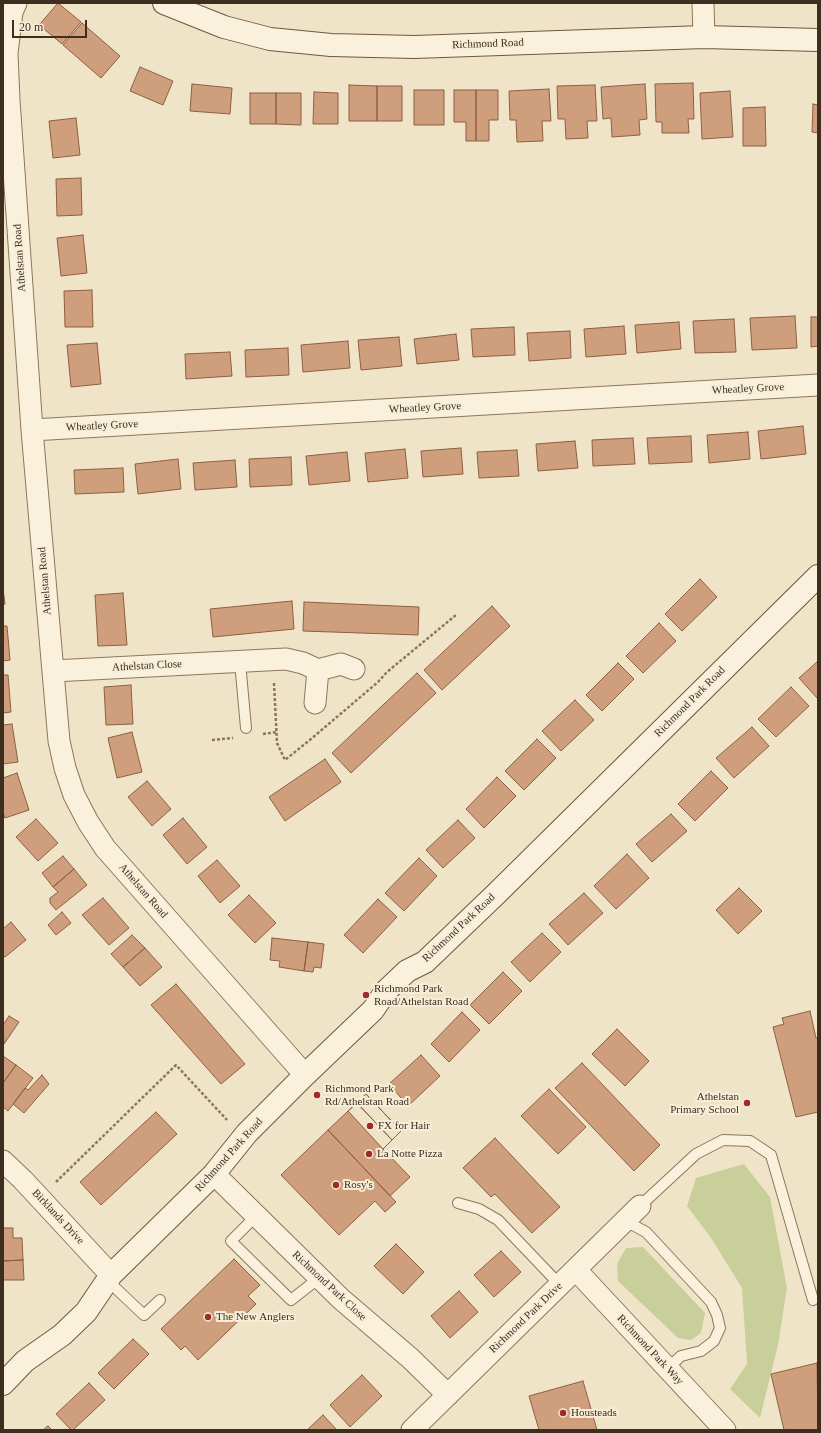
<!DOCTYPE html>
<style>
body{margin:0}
#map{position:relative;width:821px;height:1433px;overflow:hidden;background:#f0e4c8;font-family:"Times New Roman",serif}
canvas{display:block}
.frame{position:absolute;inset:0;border:4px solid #3d2e20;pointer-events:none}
.scale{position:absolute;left:12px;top:20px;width:75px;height:18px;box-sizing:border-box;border:2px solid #3d2e20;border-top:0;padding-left:5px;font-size:12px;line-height:14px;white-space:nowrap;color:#3d2e20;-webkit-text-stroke:3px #f7eed8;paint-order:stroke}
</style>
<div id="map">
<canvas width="821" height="1433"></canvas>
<div class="frame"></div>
<div class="scale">20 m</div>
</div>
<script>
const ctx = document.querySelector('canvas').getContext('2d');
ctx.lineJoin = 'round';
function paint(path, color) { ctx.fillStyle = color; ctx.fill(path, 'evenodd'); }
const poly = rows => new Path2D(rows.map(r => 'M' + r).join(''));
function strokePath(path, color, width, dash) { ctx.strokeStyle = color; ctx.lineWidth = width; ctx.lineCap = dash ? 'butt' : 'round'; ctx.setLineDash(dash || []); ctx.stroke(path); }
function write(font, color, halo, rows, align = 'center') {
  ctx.font = font + ' "Times New Roman",serif'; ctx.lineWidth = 4; ctx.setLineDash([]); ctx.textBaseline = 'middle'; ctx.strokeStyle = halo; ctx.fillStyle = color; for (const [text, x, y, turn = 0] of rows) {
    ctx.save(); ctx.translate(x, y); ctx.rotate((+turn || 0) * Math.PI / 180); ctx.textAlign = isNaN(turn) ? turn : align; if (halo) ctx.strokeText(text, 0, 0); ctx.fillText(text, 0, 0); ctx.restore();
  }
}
paint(poly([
 [744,1164,770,1197,787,1288,778,1345,760,1418,730,1389,747,1364,742,1288,711,1238,687,1206,696,1178],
 [643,1247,705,1313,701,1333,691,1340,678,1338,618,1281,617,1264,626,1248]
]), '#c9cf9b');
const building = poly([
 [58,3,81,22,62,44,39,25,58,3],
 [82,23,120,56,101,78,63,45,82,23],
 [140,67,173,81,163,105,130,91,140,67],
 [693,83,694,119,688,119,689,133,662,133,662,122,656,122,655,84,693,83],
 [192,84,232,88,230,114,190,111,192,84],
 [645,84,647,119,639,120,640,135,612,137,611,118,603,119,601,87,645,84],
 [349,85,377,86,377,121,349,121,349,85],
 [595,85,597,121,587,121,588,138,566,139,565,119,558,119,557,86,595,85],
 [377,86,402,86,402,121,377,121,377,86],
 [549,89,551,121,542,121,543,141,517,142,516,120,510,120,509,91,549,89],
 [414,90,444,90,444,125,414,125,414,90],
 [454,90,476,90,476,141,466,141,466,122,454,122,454,90],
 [476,90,498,90,498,120,489,120,489,141,476,141,476,90],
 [730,91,733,137,702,139,700,93,730,91],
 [314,92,338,93,338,124,313,124,314,92],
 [250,93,276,93,276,124,250,124,250,93],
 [276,93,301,93,301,125,276,124,276,93],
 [813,104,818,105,818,133,812,132,813,104],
 [765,107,766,146,743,146,743,108,765,107],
 [76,118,80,155,53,158,49,121,76,118],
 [81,178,82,215,57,216,56,179,81,178],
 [83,235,87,273,61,276,57,238,83,235],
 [92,290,93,327,65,327,64,291,92,290],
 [795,316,797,348,752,350,750,318,795,316],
 [811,317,818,317,818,346,811,347,811,317],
 [734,319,736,352,695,353,693,321,734,319],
 [679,322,681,349,637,353,635,325,679,322],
 [624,326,626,354,586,357,584,329,624,326],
 [514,327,515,355,473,357,471,329,514,327],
 [570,331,571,358,529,361,527,333,570,331],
 [456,334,459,360,417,364,414,339,456,334],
 [399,337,402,366,361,370,358,340,399,337],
 [348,341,350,368,303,372,301,345,348,341],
 [97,343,101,384,71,387,67,345,97,343],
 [288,348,289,375,246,377,245,350,288,348],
 [230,352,232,376,186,379,185,354,230,352],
 [803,426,806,454,761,459,758,431,803,426],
 [748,432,750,459,709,463,707,435,748,432],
 [691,436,692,462,649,464,647,438,691,436],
 [633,438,635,464,593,466,592,440,633,438],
 [575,441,578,468,538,471,536,444,575,441],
 [461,448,463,474,423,477,421,451,461,448],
 [405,449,408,478,368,482,365,453,405,449],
 [517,450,519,476,479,478,477,452,517,450],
 [347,452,350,481,309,485,306,456,347,452],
 [291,457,292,485,250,487,249,459,291,457],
 [178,459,181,489,138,494,135,464,178,459],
 [235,460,237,487,195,490,193,463,235,460],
 [123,468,124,492,75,494,74,470,123,468],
 [700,579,717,597,682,631,665,614,700,579],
 [3,589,5,604,3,605,3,589],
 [123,593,127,645,98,646,95,595,123,593],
 [292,601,294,629,213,637,210,609,292,601],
 [304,602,419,607,418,635,303,631,304,602],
 [492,606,510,626,442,690,424,670,492,606],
 [659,623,676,641,643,673,626,656,659,623],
 [3,626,7,626,10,660,3,661,3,626],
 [818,661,818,697,817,698,799,678,818,661],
 [618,663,634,679,602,711,586,695,618,663],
 [417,673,436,693,351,773,332,753,417,673],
 [3,675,8,675,11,712,3,713,3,675],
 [131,685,133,724,106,725,104,687,131,685],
 [791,687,809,706,776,737,758,719,791,687],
 [575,700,594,720,561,751,542,731,575,700],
 [12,724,18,762,3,764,3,725,12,724],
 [752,727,769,746,734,778,716,758,752,727],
 [132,732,142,772,117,778,108,738,132,732],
 [537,739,556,758,524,790,505,771,537,739],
 [325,759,341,782,285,821,269,797,325,759],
 [711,771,728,788,695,821,678,804,711,771],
 [17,773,29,810,5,818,3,812,3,778,17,773],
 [497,777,516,796,484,828,466,809,497,777],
 [147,781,171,809,152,826,128,797,147,781],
 [671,814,687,831,652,862,636,844,671,814],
 [183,818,207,847,187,864,163,835,183,818],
 [36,819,58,843,38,861,16,837,36,819],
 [458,820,475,838,443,868,426,850,458,820],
 [627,854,649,878,616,909,594,886,627,854],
 [63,856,74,869,53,887,42,873,63,856],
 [419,858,437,876,404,911,385,893,419,858],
 [217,860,240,886,220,903,198,876,217,860],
 [74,869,87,885,56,910,50,903,50,898,58,892,53,887,74,869],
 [739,888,762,911,738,934,716,910,739,888],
 [584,893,603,913,568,945,549,924,584,893],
 [249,895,276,923,255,943,228,915,249,895],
 [103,898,129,928,109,945,82,915,103,898],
 [378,899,397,917,363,953,344,935,378,899],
 [62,912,71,923,56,935,48,925,62,912],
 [11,922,26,940,5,957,3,955,3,929,11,922],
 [542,933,561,952,530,982,511,962,542,933],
 [132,935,145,948,123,967,111,954,132,935],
 [272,938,308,942,304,971,279,967,280,961,270,960,272,938],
 [308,942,324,944,321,968,314,967,313,972,304,971,308,942],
 [145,948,162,967,140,986,123,967,145,948],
 [503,972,522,991,489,1024,470,1005,503,972],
 [176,984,245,1064,221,1084,151,1005,176,984],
 [810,1011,816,1038,818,1038,818,1112,796,1117,773,1027,784,1024,782,1018,810,1011],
 [462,1012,480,1030,449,1062,431,1044,462,1012],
 [9,1016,19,1022,4,1044,3,1025,9,1016],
 [617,1029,649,1061,625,1086,592,1054,617,1029],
 [421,1055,440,1076,408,1106,389,1084,421,1055],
 [3,1056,16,1065,3,1083,3,1056],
 [582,1063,660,1145,634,1171,555,1088,582,1063],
 [16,1065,33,1078,8,1111,3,1107,3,1083,16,1065],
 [42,1075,49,1084,24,1113,13,1104,25,1088,28,1090,42,1075],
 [549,1089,586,1127,558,1154,521,1116,549,1089],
 [366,1094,401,1131,383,1149,410,1177,390,1196,328,1130,366,1094],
 [366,1094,401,1131,392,1140,357,1103,366,1094],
 [357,1103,392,1140,383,1149,348,1111,357,1103],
 [156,1112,177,1134,101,1205,80,1182,156,1112],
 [328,1130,396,1202,385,1212,375,1201,339,1235,281,1175,328,1130],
 [495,1138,560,1207,532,1233,495,1194,491,1197,463,1168,495,1138],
 [3,1228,13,1228,13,1238,22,1238,23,1260,3,1261,3,1228],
 [396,1244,424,1272,403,1294,374,1266,396,1244],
 [501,1251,521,1272,494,1297,474,1275,501,1251],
 [234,1259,260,1285,248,1296,256,1304,198,1360,185,1346,181,1350,161,1329,234,1259],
 [23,1260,24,1280,3,1280,3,1261,23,1260],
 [459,1291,478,1312,450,1338,431,1316,459,1291],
 [133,1339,149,1354,114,1389,98,1373,133,1339],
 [817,1363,818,1430,784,1430,771,1374,817,1363],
 [362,1375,382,1396,350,1427,330,1405,362,1375],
 [583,1381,597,1430,539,1430,529,1396,583,1381],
 [89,1383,105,1400,73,1430,71,1430,56,1414,89,1383],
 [323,1415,337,1430,307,1430,323,1415],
 [48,1426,52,1430,43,1430,48,1426]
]);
paint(building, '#cf9f7d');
strokePath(building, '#8d5f41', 1);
const lane = poly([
 [240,662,246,728],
 [458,1203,479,1209,498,1220,560,1285],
 [640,1206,696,1154,723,1140,750,1141,771,1155,813,1300],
 [256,1216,231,1241,291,1300,319,1278],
 [622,1225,633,1225,646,1232,711,1302,717,1315,720,1328,714,1341,701,1351,681,1356,668,1368],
 [108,1281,144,1315,160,1300]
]);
const street = poly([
 [16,3,12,12,7,53,9,100,32,430,59,741,65,768,74,795,88,822,105,848,305,1075],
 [703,3,704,37],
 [32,430,818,385],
 [53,671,286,659,303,663,318,670],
 [315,703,318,670,341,664,354,669],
 [3,1161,23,1180,111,1275],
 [214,1174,341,1299,410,1358,448,1395],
 [576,1270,725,1430],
 [412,1430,640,1206]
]);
const secondary = poly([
 [164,3,224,27,270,39,331,45,414,47,704,37,818,40],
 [3,1384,25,1361,62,1335,86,1312,111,1275,214,1174,247,1133,305,1075,373,1010,386,991,407,971,425,962,495,895,818,576]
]);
strokePath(lane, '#8d765c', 12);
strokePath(street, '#8d765c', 23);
strokePath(secondary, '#6f573f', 24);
strokePath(poly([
 [274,683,277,743,285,760,311,739,378,682,387,672,456,615],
 [263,734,277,732],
 [212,740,233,738],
 [56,1182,176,1065,227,1120]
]), '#8d765c', 2.5, [3, 2]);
strokePath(lane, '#faf1dc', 10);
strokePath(street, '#faf1dc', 21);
strokePath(secondary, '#faf1dc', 22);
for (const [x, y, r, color] of [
 [366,995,4,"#9e2a2b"],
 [317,1095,4,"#9e2a2b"],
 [747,1103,4,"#9e2a2b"],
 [370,1126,4,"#9e2a2b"],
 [369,1154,4,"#9e2a2b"],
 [336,1185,4,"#9e2a2b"],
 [208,1317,4,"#9e2a2b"],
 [563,1413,4,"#9e2a2b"]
]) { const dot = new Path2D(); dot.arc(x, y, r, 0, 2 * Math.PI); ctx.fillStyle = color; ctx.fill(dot); strokePath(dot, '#f7eed8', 1.5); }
write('11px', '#3d2e20', '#f7eed8', [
 ["Richmond Road",488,44,-2],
 ["Athelstan Road",20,258,-94],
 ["Wheatley Grove",748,389,-3],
 ["Wheatley Grove",425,408,-3],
 ["Wheatley Grove",102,426,-3],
 ["Athelstan Road",45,581,-95],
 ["Athelstan Close",147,666,-3],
 ["Richmond Park Road",690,702,-45],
 ["Athelstan Road",143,891,49],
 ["Richmond Park Road",459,928,-43],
 ["Richmond Park Road",229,1155,-48],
 ["Birklands Drive",58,1217,47],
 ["Richmond Park Close",329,1286,43],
 ["Richmond Park Drive",526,1318,-44],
 ["Richmond Park Way",650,1350,47]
]);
write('11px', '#3d2e20', '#f7eed8', [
 ["Richmond Park",374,989],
 ["Road/Athelstan Road",374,1002],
 ["Richmond Park",325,1089],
 ["Rd/Athelstan Road",325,1102],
 ["Athelstan",739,1097,"right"],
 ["Primary School",739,1110,"right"],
 ["FX for Hair",378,1126],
 ["La Notte Pizza",377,1154],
 ["Rosy's",344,1185],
 ["The New Anglers",216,1317],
 ["Housteads",571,1413]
], 'left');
</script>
